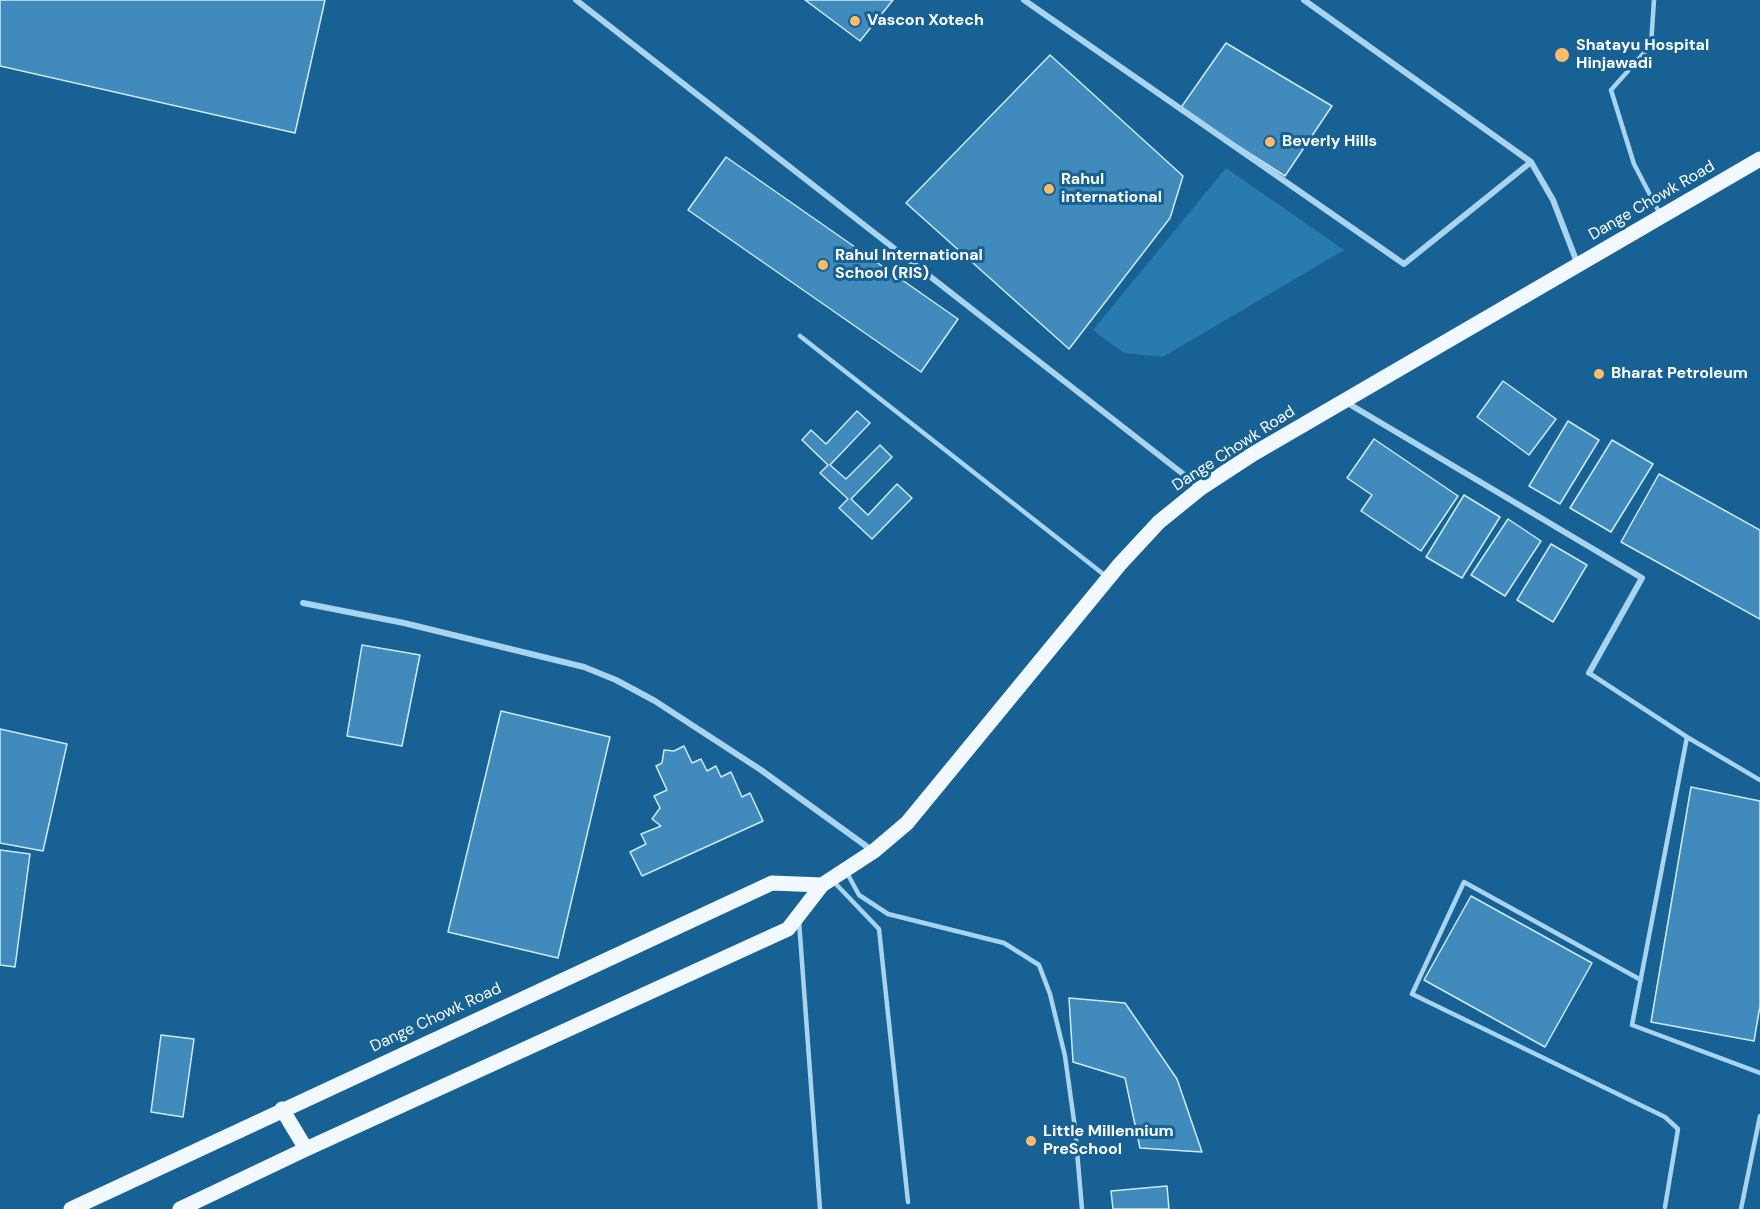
<!DOCTYPE html>
<style>
body{margin:0}
canvas{display:block;background:#176194}
</style>
<canvas width="1760" height="1209"></canvas>
<script>
const ctx = document.querySelector('canvas').getContext('2d');
ctx.lineJoin = 'round';
function paint(path, color) { ctx.fillStyle = color; ctx.fill(path, 'evenodd'); }
const poly = rows => new Path2D(rows.map(r => 'M' + r).join(''));
function strokePath(path, color, width, dash) { ctx.strokeStyle = color; ctx.lineWidth = width; ctx.lineCap = dash ? 'butt' : 'round'; ctx.setLineDash(dash || []); ctx.stroke(path); }
function write(font, color, halo, rows, align = 'center') {
  ctx.font = font + ' "DM Sans",sans-serif'; ctx.lineWidth = 6; ctx.setLineDash([]); ctx.textBaseline = 'middle'; ctx.strokeStyle = halo; ctx.fillStyle = color; for (const [text, x, y, turn = 0] of rows) {
    ctx.save(); ctx.translate(x, y); ctx.rotate((+turn || 0) * Math.PI / 180); ctx.textAlign = isNaN(turn) ? turn : align; if (halo) ctx.strokeText(text, 0, 0); ctx.fillText(text, 0, 0); ctx.restore();
  }
}
paint(poly([
 [1226,168,1344,250,1163,357,1124,353,1093,330]
]), '#277bb0');
const building = poly([
 [0,0,325,0,295,133,0,66,0,0],
 [805,0,893,0,860,41,805,0],
 [1226,43,1332,106,1285,176,1180,109,1226,43],
 [1050,55,1183,176,1170,218,1069,349,906,203,1050,55],
 [726,157,958,319,921,372,688,210,726,157],
 [1503,381,1556,419,1529,455,1477,417,1503,381],
 [857,411,870,423,830,465,846,479,880,445,892,457,851,499,868,515,897,484,912,498,872,539,839,508,848,499,820,473,828,465,802,440,811,430,826,444,857,411],
 [1568,421,1599,440,1560,504,1529,486,1568,421],
 [1374,439,1458,496,1421,551,1361,511,1372,495,1347,478,1374,439],
 [1612,440,1653,464,1611,532,1570,508,1612,440],
 [1659,474,1760,530,1760,619,1621,542,1659,474],
 [1464,495,1500,517,1462,578,1426,557,1464,495],
 [1508,519,1541,541,1505,596,1471,575,1508,519],
 [1551,544,1587,565,1553,622,1517,600,1551,544],
 [362,645,420,655,402,746,347,736,362,645],
 [501,711,610,737,558,958,448,932,501,711],
 [0,729,67,744,43,851,0,843,0,729],
 [684,746,692,763,701,759,707,771,716,766,721,777,731,772,742,797,750,793,763,821,642,876,630,852,646,844,641,834,661,826,652,819,660,808,654,796,667,790,656,766,662,763,664,750,674,751,684,746],
 [1691,787,1760,801,1760,1006,1754,1041,1651,1022,1691,787],
 [0,850,30,854,15,967,0,965,0,850],
 [1471,896,1592,963,1545,1047,1424,980,1471,896],
 [1069,998,1125,1003,1177,1079,1202,1152,1140,1148,1125,1078,1073,1062,1069,998],
 [161,1035,194,1039,183,1117,151,1112,161,1035],
 [1167,1186,1169,1209,1113,1209,1111,1191,1167,1186]
]);
paint(building, '#408bbb');
strokePath(building, '#ceeafb', 1.5);
strokePath(poly([
 [1654,0,1651,45,1611,90,1634,164,1660,214],
 [800,336,1107,577],
 [1589,673,1687,737,1760,780],
 [1687,737,1632,1025,1760,1073],
 [847,873,859,895,888,914,1004,943,1039,965,1050,994,1065,1056,1075,1128,1082,1209],
 [833,881,879,929,908,1202],
 [799,921,820,1209],
 [1641,980,1464,882,1412,994,1665,1117,1678,1129,1665,1207],
 [1741,1209,1760,1116]
]), '#a8d4f0', 4.5);
strokePath(poly([
 [576,0,1201,488],
 [1024,0,1404,264,1531,162],
 [1304,0,1531,162,1553,200,1578,265],
 [1344,401,1642,578,1589,673],
 [303,603,404,623,584,667,616,680,655,701,761,770,873,851]
]), '#a8d4f0', 6);
strokePath(poly([
 [282,1109,306,1149],
 [71,1209,772,883,822,885],
 [180,1209,306,1149,788,929,822,885,874,851,907,823,1120,564,1159,522,1201,488,1253,454,1760,159]
]), '#f1f9ff', 15);
for (const [x, y, r, color] of [
 [855,21,6,"#ffbb67"],
 [1562,55,8,"#ffbb67"],
 [1270,142,6,"#ffbb67"],
 [1049,189,6,"#ffbb67"],
 [823,265,6,"#ffbb67"],
 [1599,374,6,"#ffbb67"],
 [1031,1141,6,"#ffbb67"]
]) { const dot = new Path2D(); dot.arc(x, y, r, 0, 2 * Math.PI); ctx.fillStyle = color; ctx.fill(dot); strokePath(dot, '#176194', 2); }
write('bold 16px', '#fff', '#176194', [
 ["Vascon Xotech",867,21],
 ["Shatayu Hospital",1576,46],
 ["Hinjawadi",1576,64],
 ["Beverly Hills",1282,142],
 ["Rahul",1061,180],
 ["international",1061,198],
 ["Rahul International",835,256],
 ["School (RIS)",835,274],
 ["Bharat Petroleum",1611,374],
 ["Little Millennium",1043,1132],
 ["PreSchool",1043,1150]
], 'left');
write('16px', '#fff', '#176194', [
 ["Dange Chowk Road",1652,201,-30],
 ["Dange Chowk Road",1234,449,-33],
 ["Dange Chowk Road",436,1018,-25]
]);
</script>
